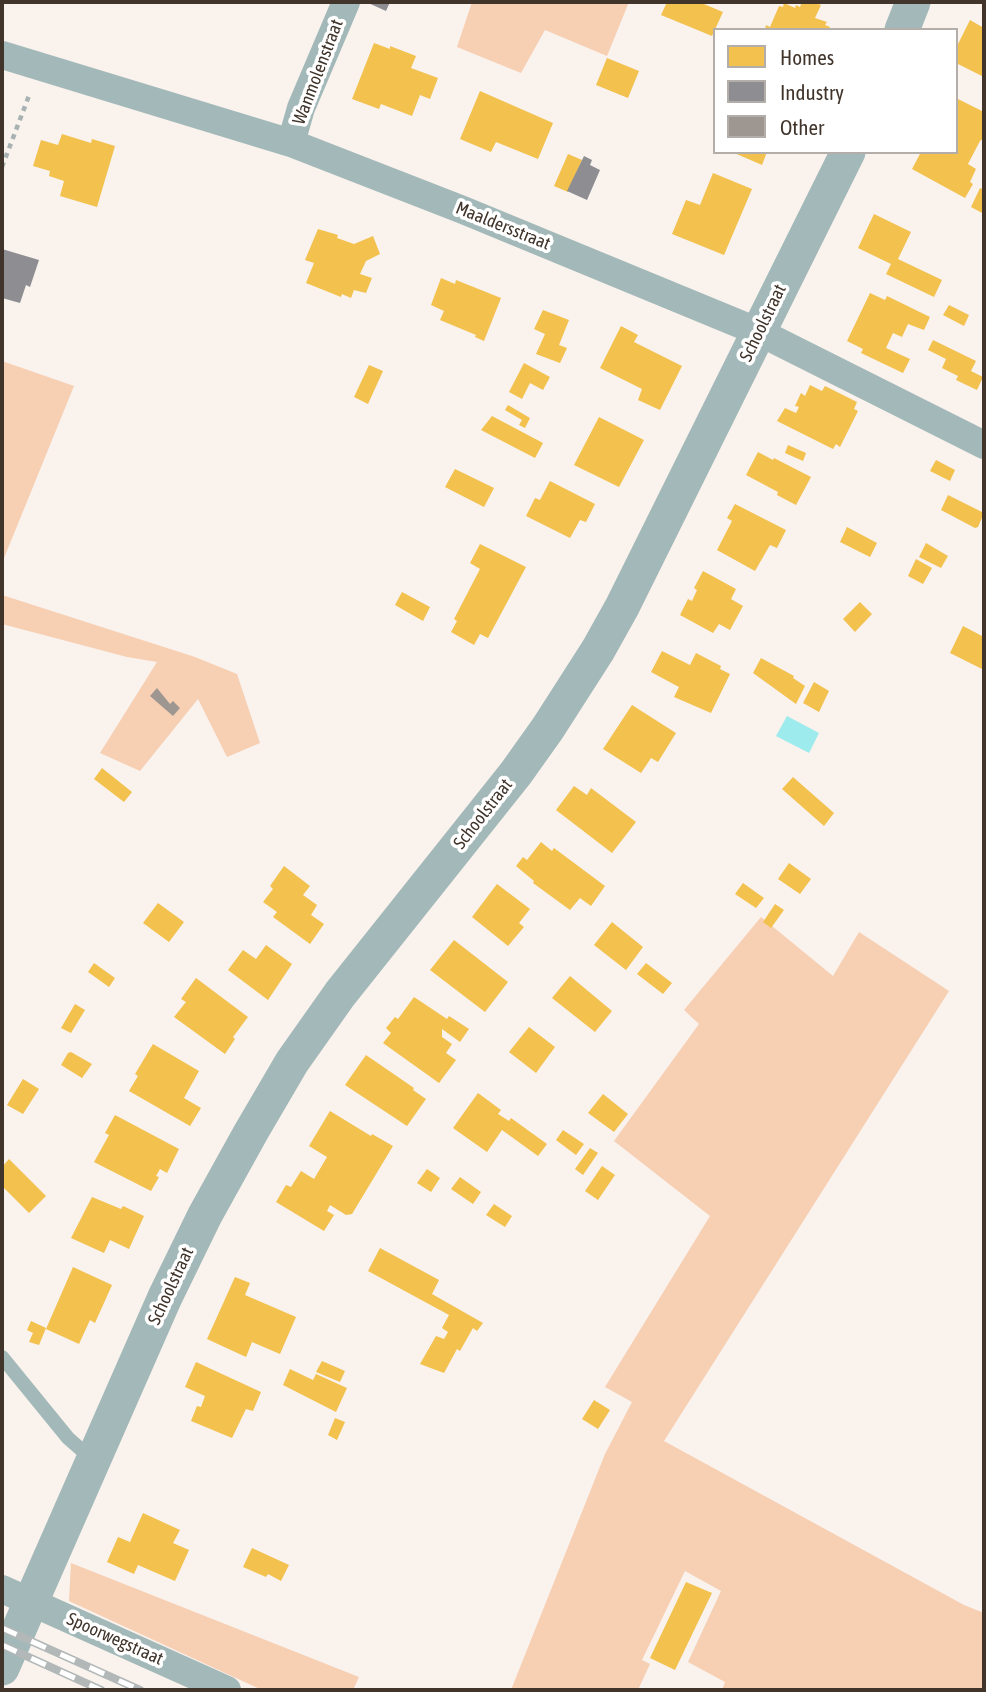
<!DOCTYPE html>
<style>
body{margin:0}
#map{position:relative;width:986px;height:1692px;overflow:hidden;background:#f9f2ed;font-family:"Asap Condensed",sans-serif}
canvas{display:block}
.frame{position:absolute;inset:0;border:4px solid #40342b;pointer-events:none}
.legend{position:absolute;left:713px;top:28px;width:245px;height:126px;box-sizing:border-box;background:#fff;border:2px solid #b3aeaa;margin:0;padding:9px 12px;list-style:none;font-size:21px;color:#40342b}
.legend li{display:flex;align-items:center;gap:14px;height:35px}
.legend b{width:35px;border:2px solid #b3aeaa}
</style>
<div id="map">
<canvas width="986" height="1692"></canvas>
<div class="frame"></div>
<ul class="legend">
<li><b style="height:19px;background:#f2c14e"></b>Homes</li>
<li><b style="height:19px;background:#8d8d92"></b>Industry</li>
<li><b style="height:19px;background:#9e9690"></b>Other</li>
</ul>
</div>
<script>
const ctx = document.querySelector('canvas').getContext('2d');
ctx.lineJoin = 'round';
function paint(path, color) { ctx.fillStyle = color; ctx.fill(path, 'evenodd'); }
const poly = rows => new Path2D(rows.map(r => 'M' + r).join(''));
function strokePath(path, color, width, dash) { ctx.strokeStyle = color; ctx.lineWidth = width; ctx.lineCap = dash ? 'butt' : 'round'; ctx.setLineDash(dash || []); ctx.stroke(path); }
function write(font, color, halo, rows, align = 'center') {
  ctx.font = font + ' "Asap Condensed",sans-serif'; ctx.lineWidth = 7; ctx.setLineDash([]); ctx.textBaseline = 'middle'; ctx.strokeStyle = halo; ctx.fillStyle = color; for (const [text, x, y, turn = 0] of rows) {
    ctx.save(); ctx.translate(x, y); ctx.rotate((+turn || 0) * Math.PI / 180); ctx.textAlign = isNaN(turn) ? turn : align; if (halo) ctx.strokeText(text, 0, 0); ctx.fillText(text, 0, 0); ctx.restore();
  }
}
paint(poly([
 [472,2,629,2,607,56,545,30,521,73,457,47],
 [2,361,74,386,2,563],
 [2,595,195,657,237,674,260,743,227,757,198,699,140,771,100,753,157,662,127,657,2,624],
 [761,917,833,976,859,932,949,991,664,1441,964,1605,984,1613,984,1690,722,1690,725,1682,688,1662,721,1591,685,1571,642,1660,650,1664,638,1690,511,1690,605,1454,632,1402,605,1387,710,1216,614,1141,699,1024,684,1010],
 [71,1563,359,1677,353,1690,262,1690,69,1601]
]), '#f7cfb3');
paint(poly([
 [787,716,819,733,809,753,776,736]
]), '#9debed');
paint(poly([
 [667,2,699,2,723,12,712,36,661,15],
 [802,2,813,2,821,5,815,18,827,22,825,25,830,27,829,30,765,30,766,25,770,27,779,6,783,7,784,3,795,8,796,5,800,7],
 [970,20,984,28,984,77,956,63,956,48],
 [374,43,390,49,390,46,416,56,411,68,438,78,430,99,420,95,412,116,381,104,379,109,352,99],
 [607,58,639,71,628,98,596,85],
 [480,91,553,123,538,159,496,142,491,152,460,139],
 [958,99,984,112,984,138,980,141,968,164,976,169,970,182,973,184,965,198,912,169,921,152,956,152,956,100],
 [62,134,91,143,92,139,115,146,97,207,60,196,64,181,49,176,50,171,33,166,41,140,58,145],
 [732,152,767,152,762,165],
 [568,154,582,160,568,192,554,186],
 [713,173,752,189,724,255,672,234,686,200,700,205],
 [980,188,984,190,984,214,971,207],
 [874,214,911,232,898,259,942,280,934,297,886,274,891,264,858,248],
 [318,229,338,235,337,238,354,244,373,236,380,254,366,261,360,274,372,278,366,293,354,290,351,298,342,294,341,297,306,283,314,263,305,260],
 [441,278,455,284,456,280,501,298,484,341,475,337,476,335,440,320,444,311,431,305],
 [870,293,885,300,887,296,930,317,924,330,908,324,902,337,893,333,886,348,910,359,903,373,861,353,863,349,847,341],
 [949,305,969,315,964,326,943,315],
 [543,310,569,320,559,345,567,348,560,363,536,354,545,334,534,329],
 [621,326,638,335,634,342,682,366,660,410,638,400,642,389,600,368],
 [933,340,976,361,971,371,983,377,977,390,956,380,958,376,942,368,946,359,928,350],
 [524,363,550,377,543,390,530,383,522,399,509,392],
 [369,365,383,371,368,404,354,397],
 [810,385,822,391,825,386,857,402,854,409,858,411,840,447,836,444,833,449,777,421,785,408,796,413,799,407,795,406,801,393,805,396],
 [508,405,530,418,525,428,519,425,522,420,505,410],
 [492,416,543,443,535,458,481,430],
 [599,417,644,440,619,487,574,465],
 [788,445,806,453,803,461,785,453],
 [758,452,773,460,774,458,811,477,796,505,777,495,778,492,746,475],
 [936,460,955,470,950,481,930,471],
 [455,469,494,488,484,507,445,487],
 [550,481,595,504,586,522,580,520,570,538,526,516,535,498,540,500],
 [948,495,984,513,978,527,975,528,941,510],
 [735,504,786,530,777,548,770,545,755,571,717,550,732,521,727,518],
 [847,527,877,543,870,557,840,542],
 [926,543,948,556,941,568,919,557],
 [480,544,526,567,488,638,480,634,474,645,451,632,457,621,454,619,480,569,470,563],
 [916,559,932,568,923,584,908,576],
 [703,571,736,589,731,599,743,606,730,630,719,624,713,633,680,615,688,599,692,601,697,590,694,588],
 [402,592,430,607,423,621,395,605],
 [860,602,872,614,855,632,843,619],
 [963,626,984,637,984,670,950,653],
 [662,651,690,665,696,653,721,666,720,669,730,674,711,713,674,697,679,687,651,672],
 [761,658,794,676,793,678,805,686,796,704,753,673],
 [814,682,829,691,819,712,803,703],
 [632,705,676,733,658,762,651,758,641,773,603,749],
 [102,768,132,792,124,802,94,779],
 [793,777,834,813,824,826,782,789],
 [574,786,587,795,591,788,636,822,612,853,556,810],
 [541,842,552,851,554,848,605,886,591,906,580,898,570,910,533,883,534,881,516,866,523,857,527,860],
 [789,863,811,879,800,894,778,879],
 [284,866,310,886,303,895,317,905,311,915,324,924,310,944,273,917,277,912,263,902,273,889,270,886],
 [743,883,764,898,756,908,735,894],
 [497,884,530,909,519,923,524,927,508,946,472,917],
 [158,903,184,922,169,942,143,923],
 [775,904,784,910,771,928,763,922],
 [612,922,643,947,626,970,594,945],
 [454,940,508,982,485,1012,430,970],
 [266,945,292,964,268,1000,228,970,243,950,256,959],
 [94,963,115,978,109,987,88,972],
 [646,963,672,983,663,994,637,974],
 [570,976,612,1011,595,1032,552,998],
 [196,978,248,1017,233,1037,235,1039,225,1054,174,1017,186,1002,181,999],
 [414,997,447,1019,449,1016,469,1029,460,1042,442,1029,442,1037,452,1044,446,1053,456,1060,439,1083,383,1043,391,1033,386,1028,395,1017,398,1019],
 [75,1004,85,1010,71,1033,61,1028],
 [529,1027,555,1047,536,1073,509,1052],
 [153,1044,199,1071,184,1098,201,1108,190,1126,129,1091,138,1076,135,1074],
 [71,1052,92,1064,82,1078,61,1065,68,1053],
 [366,1055,414,1088,413,1090,426,1099,407,1126,345,1085],
 [23,1079,39,1089,23,1114,7,1105],
 [478,1093,501,1110,498,1114,509,1121,511,1118,547,1144,538,1156,502,1130,487,1152,453,1128],
 [603,1094,628,1114,614,1132,588,1113],
 [330,1111,371,1136,372,1134,393,1146,352,1214,346,1215,330,1205,327,1211,334,1215,324,1231,276,1202,286,1185,291,1187,301,1171,314,1179,327,1157,309,1146],
 [115,1115,179,1149,167,1173,160,1169,156,1176,159,1177,151,1191,94,1162,109,1135,105,1133],
 [563,1130,584,1144,576,1155,556,1140],
 [590,1148,598,1153,583,1175,575,1169],
 [9,1159,46,1196,29,1213,2,1186,2,1167],
 [602,1166,615,1175,598,1200,585,1191],
 [427,1169,440,1178,431,1192,417,1183],
 [460,1177,481,1192,473,1204,451,1189],
 [92,1197,121,1209,123,1206,144,1216,129,1249,110,1240,104,1253,71,1238],
 [494,1204,512,1216,505,1227,486,1215],
 [380,1248,439,1280,432,1294,483,1323,477,1331,473,1328,460,1351,457,1349,444,1373,420,1364,436,1336,444,1339,448,1332,442,1328,449,1315,368,1271],
 [73,1267,112,1285,95,1323,90,1320,79,1344,46,1329],
 [235,1277,250,1283,245,1295,296,1317,280,1354,252,1342,246,1357,207,1339],
 [31,1321,46,1328,39,1345,29,1342,33,1333,27,1330],
 [322,1361,345,1371,340,1382,316,1372],
 [196,1362,261,1392,253,1411,246,1409,232,1438,191,1421,197,1406,201,1407,205,1396,185,1387],
 [290,1369,313,1380,316,1374,347,1388,336,1412,283,1385],
 [594,1400,610,1410,598,1429,582,1419],
 [335,1418,345,1422,337,1440,328,1435],
 [143,1513,180,1530,173,1543,189,1550,175,1581,138,1565,134,1574,107,1562,118,1537,130,1542],
 [252,1548,289,1565,281,1581,268,1574,266,1577,243,1567],
 [686,1582,712,1593,675,1670,650,1658]
]), '#f2c14e');
paint(poly([
 [366,2,390,2,386,11],
 [584,156,592,160,590,165,600,170,587,200,567,191],
 [2,249,39,260,30,287,26,285,20,303,2,298]
]), '#8d8d92');
paint(poly([
 [157,688,170,704,173,701,180,708,173,716,150,696]
]), '#9e9690');
strokePath(poly([
 [2,167,30,93]
]), '#a8b2b2', 4.5, [5, 5]);
strokePath(poly([
 [2,1357,68,1438,93,1460]
]), '#a3b8b8', 14);
strokePath(poly([
 [2,55,291,143,463,210,759,332,984,445],
 [291,143,301,108,346,2],
 [2,1589,227,1690]
]), '#a3b8b8', 28);
strokePath(poly([
 [902,30,913,2],
 [2,1668,165,1297,205,1215,251,1132,292,1062,340,994,516,773,548,728,598,650,622,607,848,152]
]), '#a3b8b8', 35);
const rail = poly([
 [2,1628,140,1690],
 [2,1645,101,1690]
]);
strokePath(rail, '#b1b8b7', 8);
strokePath(rail, '#fff', 5, [16]);
write('18px', '#40342b', '#fff', [
 ["Wanmolenstraat",318,72,-69],
 ["Maaldersstraat",503,226,22],
 ["Schoolstraat",763,323,-64],
 ["Schoolstraat",483,814,-52],
 ["Schoolstraat",171,1286,-65],
 ["Spoorwegstraat",115,1639,24]
]);
</script>
